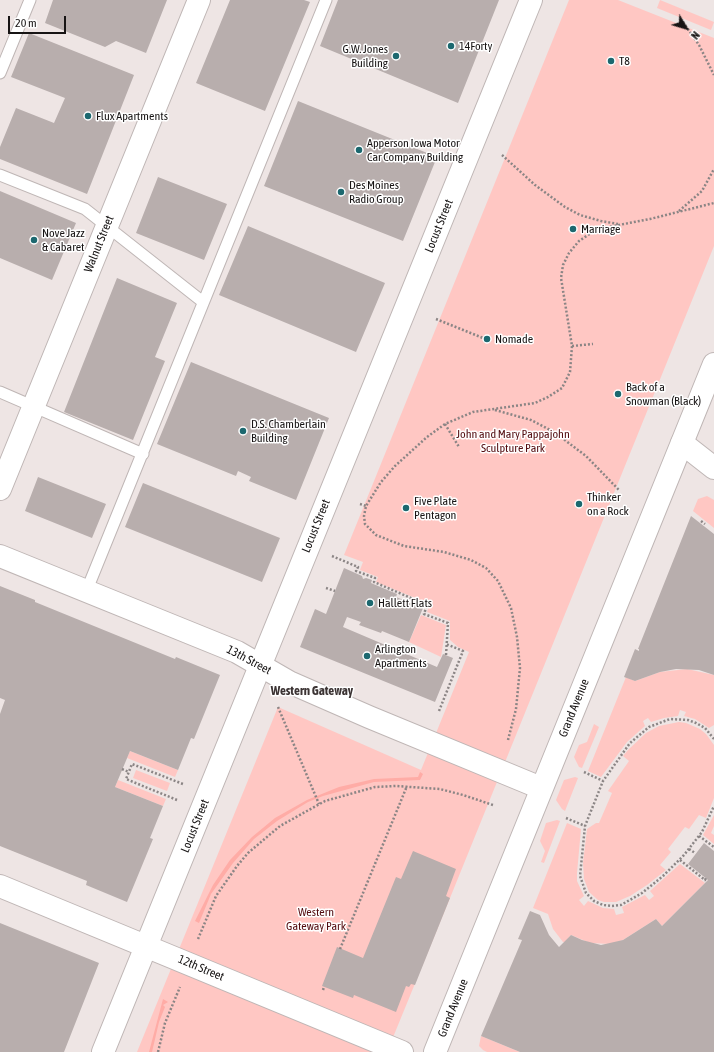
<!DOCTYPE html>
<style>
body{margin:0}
#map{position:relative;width:714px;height:1052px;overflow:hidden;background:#eee5e4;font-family:"Asap Condensed",sans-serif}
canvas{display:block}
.north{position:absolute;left:666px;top:8px;width:40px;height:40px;-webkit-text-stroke:3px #fff;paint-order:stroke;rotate:128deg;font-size:11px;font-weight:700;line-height:16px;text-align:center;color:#171414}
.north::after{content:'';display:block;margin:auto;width:14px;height:18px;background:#171414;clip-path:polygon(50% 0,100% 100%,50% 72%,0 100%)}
.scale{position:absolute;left:8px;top:16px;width:58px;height:18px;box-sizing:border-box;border:2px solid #171414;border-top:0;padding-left:5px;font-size:12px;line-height:14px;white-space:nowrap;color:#171414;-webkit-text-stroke:3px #fff;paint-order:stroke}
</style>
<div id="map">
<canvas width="714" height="1052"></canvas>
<div class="north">N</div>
<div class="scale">20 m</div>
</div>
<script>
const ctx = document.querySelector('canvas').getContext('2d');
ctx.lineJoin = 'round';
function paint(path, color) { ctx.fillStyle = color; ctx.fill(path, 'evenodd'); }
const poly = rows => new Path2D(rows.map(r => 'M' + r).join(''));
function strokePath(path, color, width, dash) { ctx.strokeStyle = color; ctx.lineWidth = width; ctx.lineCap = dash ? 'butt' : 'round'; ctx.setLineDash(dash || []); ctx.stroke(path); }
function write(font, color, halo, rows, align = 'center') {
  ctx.font = font + ' "Asap Condensed",sans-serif'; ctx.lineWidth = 3; ctx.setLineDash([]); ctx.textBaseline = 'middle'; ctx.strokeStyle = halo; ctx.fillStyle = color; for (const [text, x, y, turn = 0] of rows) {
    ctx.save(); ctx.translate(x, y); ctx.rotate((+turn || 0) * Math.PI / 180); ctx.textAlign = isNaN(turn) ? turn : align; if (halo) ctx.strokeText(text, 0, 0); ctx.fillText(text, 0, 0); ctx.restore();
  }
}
paint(poly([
 [569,0,618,0,714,38,714,246,450,898,387,1052,137,1052,278,707,421,770,469,652,458,647,450,640,450,621,427,612,430,604,376,582,378,577,360,570,363,562,344,555],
 [660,0,714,22,711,30,657,8],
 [707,496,714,500,714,528,693,511,698,499],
 [421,615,446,625,441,657,409,642],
 [687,669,714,675,714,725,709,728,695,719,684,716,686,712,680,710,678,716,664,718,651,722,648,718,643,721,645,726,627,742,601,777,588,771,626,677,635,681,660,672],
 [679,722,686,723,700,729,706,734,714,745,714,798,706,818,699,815,689,829,685,827,668,849,671,852,660,865,666,870,647,885,630,896,616,902,604,902,598,900,589,892,584,879,583,863,587,829,596,823,599,823,612,793,608,791,629,761,623,756,628,750,646,733,659,726],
 [594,724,599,727,582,768,579,767,574,757,579,745,587,742],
 [130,751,178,770,175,777,127,758],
 [136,770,170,783,167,791,133,778],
 [575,777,578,778,565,811,562,809,556,800,564,780],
 [118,780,166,799,163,806,115,787],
 [714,815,714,826,711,833,714,835,714,844,703,835],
 [557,820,560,821,544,863,541,862,545,851,540,841,546,823],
 [567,823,581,829,577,873,577,881,584,896,579,900,584,906,588,901,603,908,614,909,616,915,624,913,622,907,645,895,649,900,654,896,650,891,680,864,705,883,662,926,656,919,623,940,611,944,590,943,571,935,565,942,563,942,553,929,548,914,533,908],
 [481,1036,520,1052,487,1052,483,1050,479,1046]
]), '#ffc7c3');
paint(poly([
 [420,772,423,774,420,780,374,782,323,796,308,802,277,821,254,839,233,863,211,894,199,923,195,921,213,885,230,860,252,837,275,818,307,800,339,787,374,779,418,777],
 [163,999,168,1002,163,1005,165,1007,159,1022,152,1052,149,1052]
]), '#ffaca6');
paint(poly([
 [53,0,167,0,146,53,116,41,105,47,45,23],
 [230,0,304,0,310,2,265,111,196,83],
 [338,0,499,0,458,103,320,46],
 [29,33,134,75,87,194,0,159,0,147,16,108,54,123,65,98,11,77],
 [298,101,437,157,403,241,264,186],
 [158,177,227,204,204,260,136,233],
 [0,191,76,223,52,280,0,258],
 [248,226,385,283,356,352,219,295],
 [117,278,177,303,155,357,165,361,133,440,64,412],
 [191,362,329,418,296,500,249,481,251,477,238,471,236,476,157,444],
 [38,477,106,504,92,538,25,511],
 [143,483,280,538,262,582,125,527],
 [691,516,714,534,714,675,699,670,676,669,660,672,635,681,624,677,635,649,639,651,639,649,638,649],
 [344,568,362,576,363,579,366,578,372,580,371,583,397,594,396,597,423,608,409,642,382,631,381,633,359,625,361,622,347,617,343,627,437,667,443,654,453,658,435,702,300,647,315,609,326,614],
 [0,586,35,600,35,602,175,659,176,657,220,675,194,739,191,738,178,770,130,751,115,787,163,806,150,838,153,839,127,902,86,885,87,881,0,846,0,714,5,700,0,698],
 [704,843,714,851,714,1052,520,1052,481,1036,522,940,518,939,530,911,540,915,549,935,559,947,571,935,582,940,601,945,623,940,656,919,662,926,708,880,688,864],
 [413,851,456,869,446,896,450,898,415,985,411,984,409,987,406,986,396,1012,354,995,353,998,322,986,337,947,363,958,396,877,401,879],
 [0,923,99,963,64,1052,0,1052]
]), '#b8aead');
const lane = poly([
 [0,73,30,0],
 [0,175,85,209,203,302],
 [0,392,143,454],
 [86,592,326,0]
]);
const street = poly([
 [682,443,714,468],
 [0,556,237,652,289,682,369,717,541,788]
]);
const secondary = poly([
 [0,489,199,0],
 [0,886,402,1052],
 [103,1052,531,0],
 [435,1052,714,364]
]);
strokePath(lane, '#bfb6b5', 13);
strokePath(street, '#bfb6b5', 24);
strokePath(secondary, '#bfb6b5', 24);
strokePath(poly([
 [683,22,699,45,714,75],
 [502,155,535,185,565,207,580,215,601,221,618,224],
 [679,211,702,191,714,169],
 [436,319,483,338],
 [572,346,593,344],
 [495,410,531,420,554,432,586,456,619,490],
 [445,424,459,447],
 [360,504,366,506],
 [701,521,705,524],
 [332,556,358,567,356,571,375,578,374,582,427,605,424,614,448,623,446,655],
 [326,588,335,591],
 [278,707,319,804],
 [439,711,463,651,446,644],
 [714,739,705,728,696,723,688,720,670,719,649,727,630,743,603,781,585,826,580,876,586,893,594,901,603,905,612,906,621,905,642,893,663,876,684,855,702,832,714,806],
 [508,740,516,709,520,668,517,637,511,608,498,581,486,568,471,560,444,552,404,546,376,535,365,524,364,516,366,506,381,482,395,466,427,437,445,424,473,412,535,403,548,397,562,388,570,372,572,346,561,278,563,265,569,253,579,241,591,233,603,228,650,219,714,203],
 [122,769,129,772],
 [584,772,603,781],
 [177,800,126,779,132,764,183,784],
 [566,818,585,826],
 [699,836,714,847],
 [689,849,695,853],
 [680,860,705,880,706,878],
 [198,939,216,896,237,866,248,853,280,826,325,801,375,787,396,786,440,789,463,795,493,805],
 [340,949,407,786],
 [323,990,324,987],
 [158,1052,165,1023,180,987]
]), '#8b8585', 2.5, [2, 2]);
strokePath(lane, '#fff', 11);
strokePath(street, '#fff', 22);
strokePath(secondary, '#fff', 22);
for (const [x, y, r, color] of [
 [451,46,4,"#1c686f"],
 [396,56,4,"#1c686f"],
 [611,61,4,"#1c686f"],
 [88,116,4,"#1c686f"],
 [359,150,4,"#1c686f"],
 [341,192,4,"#1c686f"],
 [573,229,4,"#1c686f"],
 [34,240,4,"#1c686f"],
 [487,339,4,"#1c686f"],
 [618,394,4,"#1c686f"],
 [243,431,4,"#1c686f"],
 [579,504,4,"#1c686f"],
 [406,508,4,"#1c686f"],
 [370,603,4,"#1c686f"],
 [367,656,4,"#1c686f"]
]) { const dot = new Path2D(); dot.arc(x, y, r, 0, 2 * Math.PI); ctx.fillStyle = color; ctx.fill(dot); strokePath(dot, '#fff', 1.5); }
write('12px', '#171414', '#fff', [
 ["14Forty",459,46],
 ["G.W. Jones",388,49,"right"],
 ["Building",388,63,"right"],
 ["T8",619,61],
 ["Flux Apartments",96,116],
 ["Apperson Iowa Motor",367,143],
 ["Car Company Building",367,157],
 ["Des Moines",349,185],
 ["Radio Group",349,199],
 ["Marriage",581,229],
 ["Nove Jazz",42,233],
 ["& Cabaret",42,247],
 ["Nomade",495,339],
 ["Back of a",626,387],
 ["Snowman (Black)",626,401],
 ["D.S. Chamberlain",251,424],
 ["Building",251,438],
 ["Thinker",587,497],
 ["on a Rock",587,511],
 ["Five Plate",414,501],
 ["Pentagon",414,515],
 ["Hallett Flats",378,603],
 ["Arlington",375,649],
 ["Apartments",375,663]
], 'left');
write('12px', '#171414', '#fff', [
 ["Locust Street",439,226,-68],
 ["Walnut Street",99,244,-68],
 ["Locust Street",316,526,-68],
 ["13th Street",249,660,28],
 ["Grand Avenue",574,708,-68],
 ["Locust Street",195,826,-68],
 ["12th Street",201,968,23],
 ["Grand Avenue",453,1008,-68]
]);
write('12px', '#540d11', '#fff', [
 ["John and Mary Pappajohn",513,434],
 ["Sculpture Park",513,448],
 ["Western",316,912],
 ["Gateway Park",316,926]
]);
write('bold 13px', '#3c3434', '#fff', [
 ["Western Gateway",312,691]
]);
</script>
